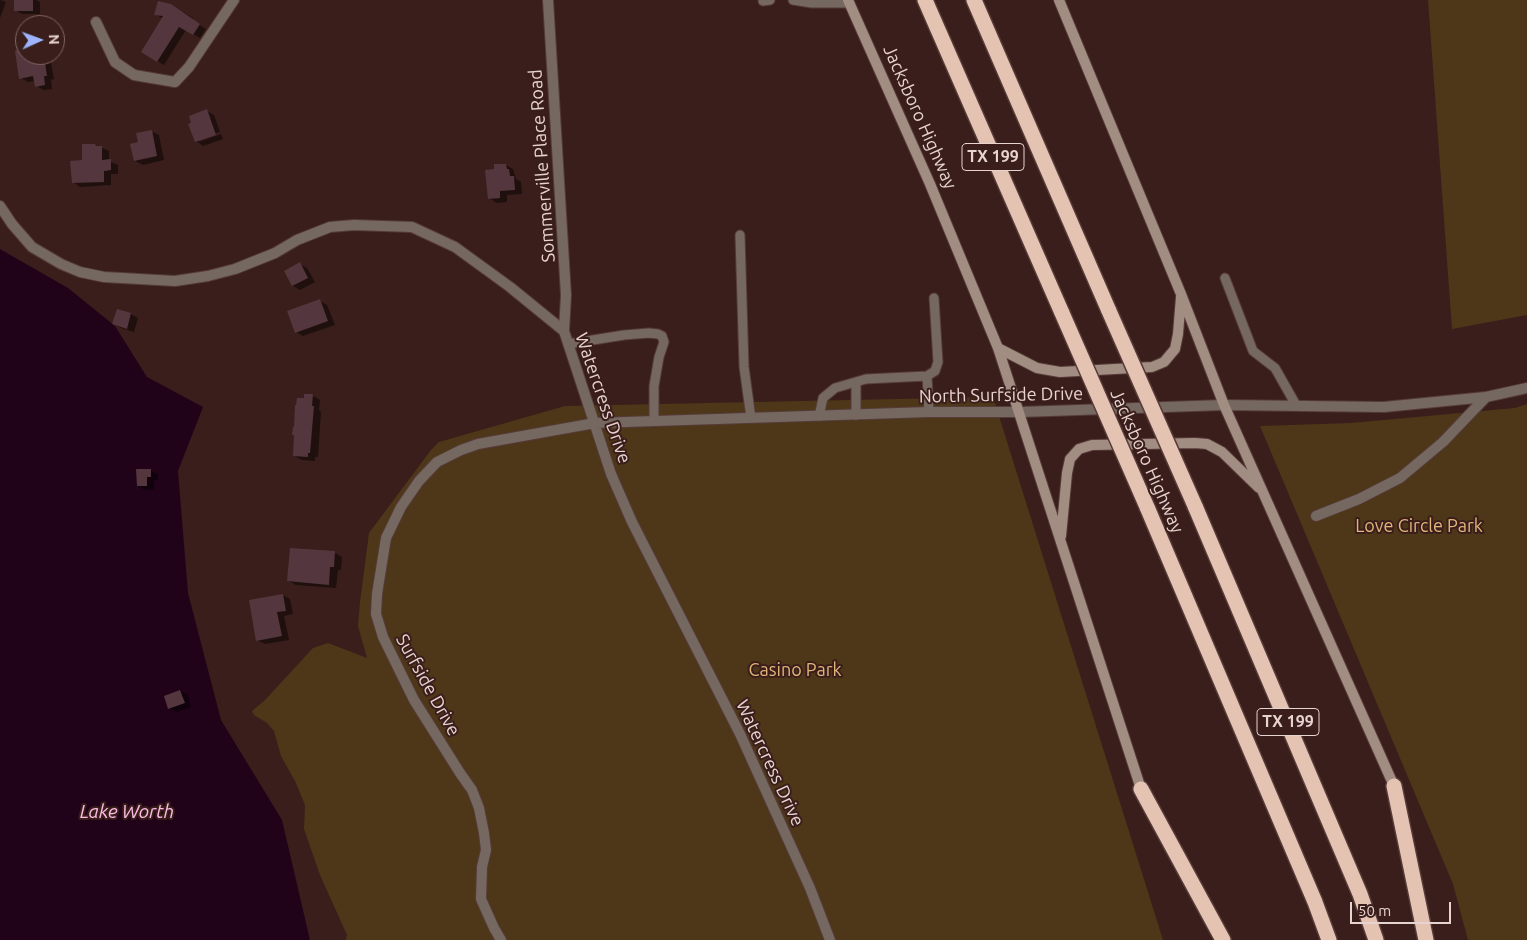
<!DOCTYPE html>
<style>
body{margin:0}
#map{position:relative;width:1527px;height:940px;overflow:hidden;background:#3a1e1b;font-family:Ubuntu,sans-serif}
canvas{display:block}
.north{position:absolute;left:15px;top:15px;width:50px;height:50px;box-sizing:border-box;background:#3a1e1b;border:1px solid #7f6764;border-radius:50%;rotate:88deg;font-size:14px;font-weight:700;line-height:20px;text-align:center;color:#e7d4d1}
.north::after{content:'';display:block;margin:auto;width:18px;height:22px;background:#9db4fd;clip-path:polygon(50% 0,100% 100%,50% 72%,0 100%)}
.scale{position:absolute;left:1350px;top:902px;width:101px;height:22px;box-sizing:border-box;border:2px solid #e7d4d1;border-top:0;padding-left:6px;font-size:15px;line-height:18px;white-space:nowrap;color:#e7d4d1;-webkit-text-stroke:4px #3a1e1b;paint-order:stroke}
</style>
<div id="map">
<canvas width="1527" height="940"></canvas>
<div class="north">N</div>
<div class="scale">50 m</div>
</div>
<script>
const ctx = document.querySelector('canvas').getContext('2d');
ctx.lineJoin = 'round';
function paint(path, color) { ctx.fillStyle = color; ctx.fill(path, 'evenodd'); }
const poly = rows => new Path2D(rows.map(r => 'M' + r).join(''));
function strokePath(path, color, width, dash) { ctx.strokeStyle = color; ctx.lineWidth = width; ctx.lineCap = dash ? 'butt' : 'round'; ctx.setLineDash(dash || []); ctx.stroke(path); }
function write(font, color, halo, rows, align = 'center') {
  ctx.font = font + ' Ubuntu,sans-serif'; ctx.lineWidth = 4; ctx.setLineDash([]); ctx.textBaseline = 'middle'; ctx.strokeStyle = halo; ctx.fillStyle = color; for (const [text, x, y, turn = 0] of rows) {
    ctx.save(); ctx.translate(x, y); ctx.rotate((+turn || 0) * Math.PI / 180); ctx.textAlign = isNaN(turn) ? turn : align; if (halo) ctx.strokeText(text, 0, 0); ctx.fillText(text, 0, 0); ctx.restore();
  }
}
paint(poly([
 [1428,0,1527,0,1527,315,1452,329],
 [993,397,1163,940,346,940,347,935,320,875,304,829,305,805,295,781,281,756,274,731,267,723,254,715,252,711,265,700,313,648,328,643,367,658,358,626,360,602,369,533,431,450,439,442,565,406],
 [1527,404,1527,940,1468,940,1453,884,1260,426,1351,423,1515,408]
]), '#4d3718');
paint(poly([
 [0,249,68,288,115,326,147,377,203,407,178,471,188,593,221,720,282,820,310,940,0,940]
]), '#210319');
paint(poly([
 [0,0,6,2,0,18],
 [15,0,36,0,40,2,40,14,22,14,15,10],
 [171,5,193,18,192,20,206,29,200,38,186,30,164,65,142,52,163,19,156,14],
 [55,38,57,39,58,46,55,47],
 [25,39,25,55,47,55,48,60,51,62,54,79,51,80,52,89,44,90,36,86,35,81,28,82,21,78],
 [207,111,214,115,220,132,199,139,199,142,221,134,223,139,203,146,196,141],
 [151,131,159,135,164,160,143,165,135,161],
 [95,145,109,151,109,161,118,165,118,174,111,174,111,185,80,187,73,182,84,161],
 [506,165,513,169,516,179,521,182,522,194,507,195,507,202,497,203,489,198,496,170],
 [300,264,307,268,315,282,300,290,293,286],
 [320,301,327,305,335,325,303,336,296,332],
 [118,310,131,314,138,318,134,332,121,328,114,324],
 [312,395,320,400,319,410,321,412,318,457,315,457,315,461,302,460,294,456,305,400],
 [150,470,158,474,158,480,154,480,154,489,145,490,138,486],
 [335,553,342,557,341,570,338,570,336,588,296,585,289,581],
 [283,595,290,599,293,614,284,616,289,640,265,644,257,640],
 [180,691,188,695,191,707,177,712,169,708]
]), '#0007');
paint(poly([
 [14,0,33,0,33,11,14,11],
 [158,1,171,4,200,24,193,35,179,27,157,62,141,52,163,16,154,15],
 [23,38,25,38,25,55,44,56,47,76,44,76,45,85,35,87,33,76,19,79,15,51,22,48,20,41,23,41],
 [207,109,216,135,195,142,188,124,191,123,189,116],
 [152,130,157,156,134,161,130,144,138,142,136,133],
 [82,144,95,144,96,146,102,146,102,160,111,159,111,170,104,171,104,182,72,183,70,161,82,160],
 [494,164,506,164,507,169,509,169,510,176,514,176,515,190,500,191,500,198,488,199,485,170,494,169],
 [300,262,308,278,292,286,284,271],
 [320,299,328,321,295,333,287,311],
 [117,309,131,313,127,329,112,324],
 [304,394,313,394,312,406,314,406,310,453,308,453,308,457,293,456,294,435,292,435,293,427,294,427,295,405,296,405,297,398,304,398],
 [136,469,151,469,151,477,147,477,147,486,137,486],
 [290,548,335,551,334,567,330,567,329,585,287,581],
 [283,594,286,611,277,612,282,636,256,641,249,600],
 [180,690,185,703,168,709,164,696]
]), '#54373e');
const service = poly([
 [793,0,812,3,849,3],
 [763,1,770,0],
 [740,235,744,367,751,418],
 [1225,278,1253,351,1275,368,1296,405],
 [568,344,624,335,649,333,658,334,662,336,664,342,659,357,654,386,654,421],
 [927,376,929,412],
 [856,415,856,382],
 [819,416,823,398,835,388,866,379,927,376,935,371,938,362,934,298]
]);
const minor = poly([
 [548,0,566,295,564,331],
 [96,22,115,62,134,75,175,82,189,67,234,0],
 [0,206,12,224,32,247,61,264,80,272,104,277,175,281,208,276,235,269,275,253,297,240,330,227,354,225,412,227,455,247,510,287,564,331,611,474,632,522,740,734,810,888,830,940],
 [1316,516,1359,499,1400,478,1443,442,1486,397],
 [501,940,494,928,481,899,482,867,486,850,484,833,479,808,472,790,460,773,414,700,383,637,376,614,377,594,386,538,401,507,419,481,437,462,461,450,478,444,595,423,929,412,1020,412,1224,405,1384,407,1486,397,1527,388]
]);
const secondary = poly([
 [848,0,930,184,998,348,1141,789],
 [1059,0,1181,294,1224,405,1394,786],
 [998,348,1037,368,1060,372,1152,367,1164,362,1175,349,1178,334,1181,297],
 [1061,536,1067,473,1070,459,1079,449,1092,445,1195,443,1207,444,1222,452,1259,488]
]);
const motorway = poly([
 [925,0,1062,313],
 [974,0,1109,311],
 [1195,506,1360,894,1376,940],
 [1147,507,1315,902,1329,940],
 [1394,786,1426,940],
 [1141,789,1223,940]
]);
strokePath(service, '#563b38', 11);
strokePath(minor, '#563b38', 12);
strokePath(secondary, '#563b38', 12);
strokePath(motorway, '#563b38', 18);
strokePath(service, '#756861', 9);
strokePath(minor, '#756861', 10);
strokePath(secondary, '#a28d82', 10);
strokePath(motorway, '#e4c3b2', 15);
const motorwayBridge = poly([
 [1109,311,1195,506],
 [1062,313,1147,507]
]);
strokePath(motorwayBridge, '#563b38', 18, []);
strokePath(motorwayBridge, '#e4c3b2', 15);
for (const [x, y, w] of [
 [993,157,62],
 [1288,722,62]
]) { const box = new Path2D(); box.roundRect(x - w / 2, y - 13.5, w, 27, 4); ctx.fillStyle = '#3a1e1b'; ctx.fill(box); strokePath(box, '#e7d4d1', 1); }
write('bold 16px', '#e7d4d1', null, [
 ["TX 199",993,157],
 ["TX 199",1288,722]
]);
write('18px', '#e7d4d1', '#3a1e1b', [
 ["Jacksboro Highway",920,117,66],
 ["Sommerville Place Road",542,166,-94],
 ["North Surfside Drive",1001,395,-1],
 ["Watercress Drive",603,398,71],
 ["Jacksboro Highway",1147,461,66],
 ["Surfside Drive",428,685,61],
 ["Watercress Drive",770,763,65]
]);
write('18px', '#e2b57a', '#3a1e1b', [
 ["Love Circle Park",1419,526],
 ["Casino Park",795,670]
]);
write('italic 19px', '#fdbce6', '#3a1e1b', [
 ["Lake Worth",127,812]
]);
</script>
